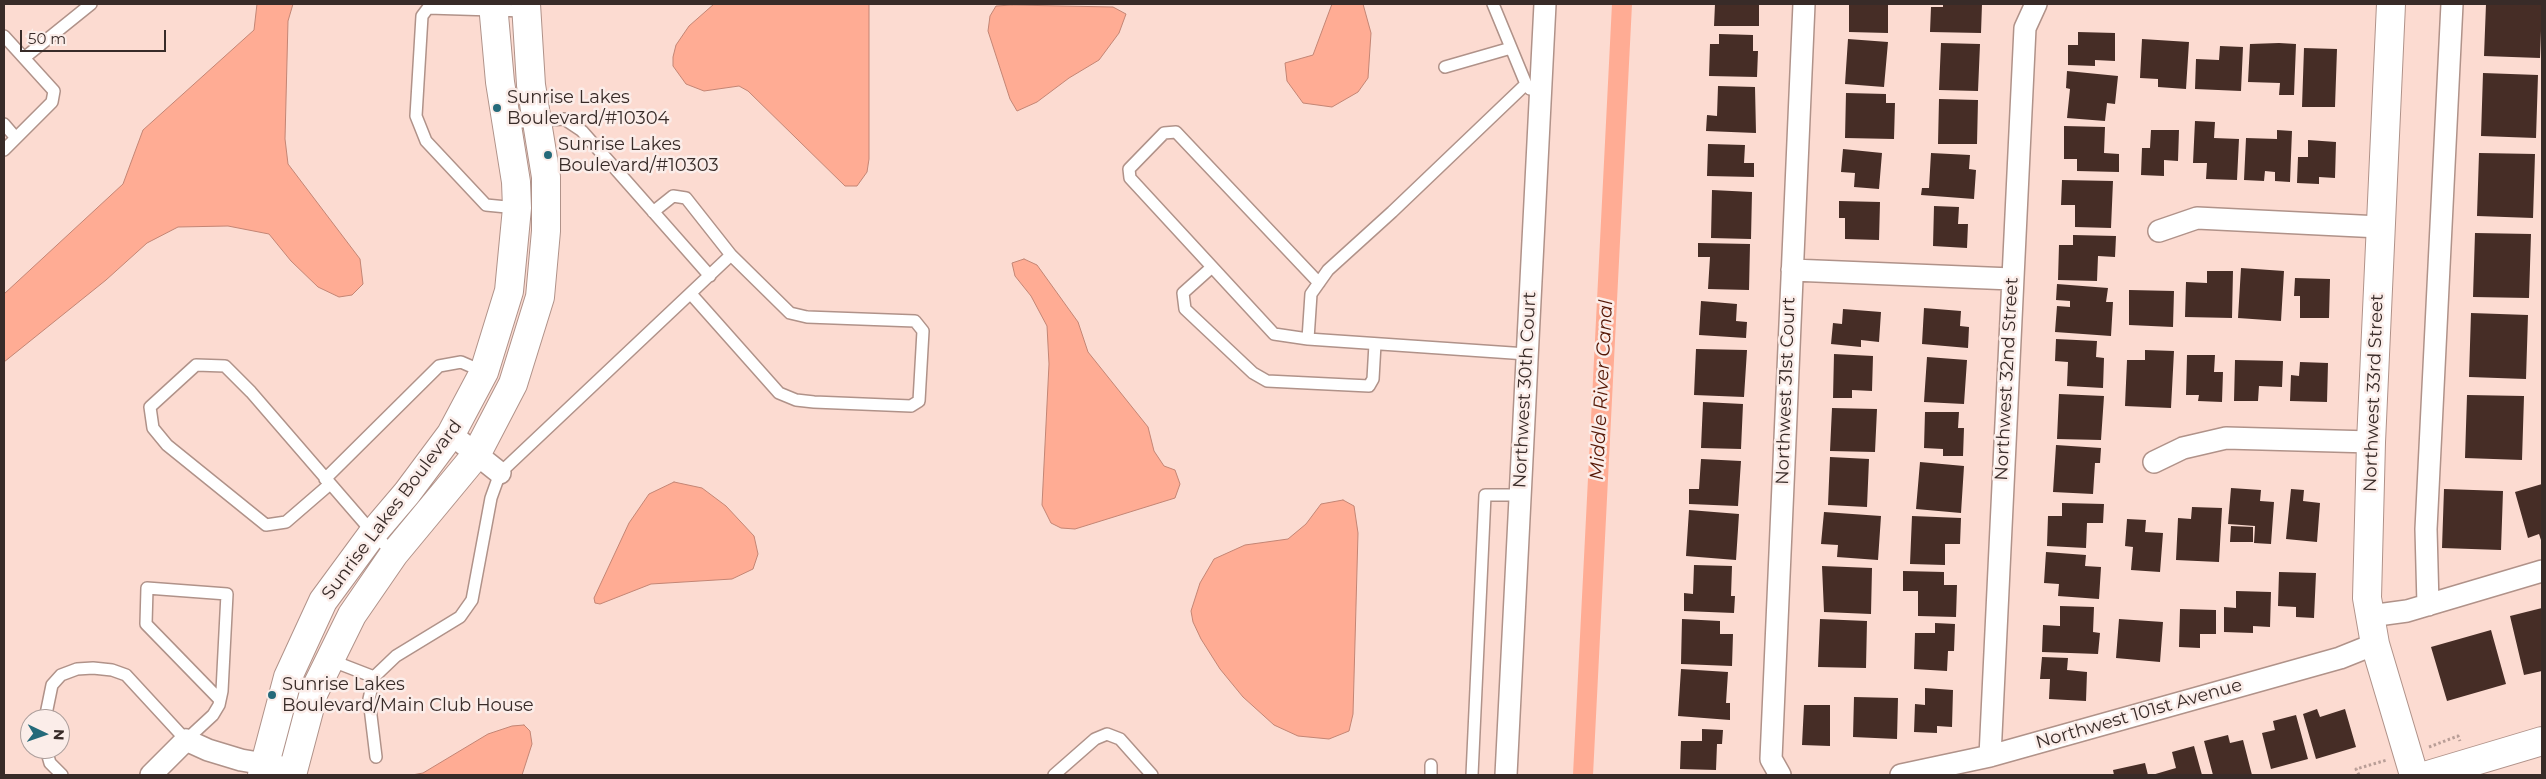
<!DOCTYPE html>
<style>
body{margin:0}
#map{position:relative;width:2546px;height:779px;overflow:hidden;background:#fcdbd1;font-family:Montserrat,sans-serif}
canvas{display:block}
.frame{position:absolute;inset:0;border:5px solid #382b28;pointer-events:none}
.north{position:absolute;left:20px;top:709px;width:50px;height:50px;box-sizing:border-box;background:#fbede9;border:1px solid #ad9f9c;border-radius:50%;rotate:93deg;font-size:14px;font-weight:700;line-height:20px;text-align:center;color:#382b28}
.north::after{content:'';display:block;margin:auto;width:18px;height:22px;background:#256a7a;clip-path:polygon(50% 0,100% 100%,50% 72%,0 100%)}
.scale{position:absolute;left:20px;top:30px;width:146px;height:22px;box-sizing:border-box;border:2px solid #382b28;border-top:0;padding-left:6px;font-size:15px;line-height:18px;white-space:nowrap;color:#382b28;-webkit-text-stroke:4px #fbede9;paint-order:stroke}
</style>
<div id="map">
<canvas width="2546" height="779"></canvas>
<div class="frame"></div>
<div class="north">N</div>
<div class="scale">50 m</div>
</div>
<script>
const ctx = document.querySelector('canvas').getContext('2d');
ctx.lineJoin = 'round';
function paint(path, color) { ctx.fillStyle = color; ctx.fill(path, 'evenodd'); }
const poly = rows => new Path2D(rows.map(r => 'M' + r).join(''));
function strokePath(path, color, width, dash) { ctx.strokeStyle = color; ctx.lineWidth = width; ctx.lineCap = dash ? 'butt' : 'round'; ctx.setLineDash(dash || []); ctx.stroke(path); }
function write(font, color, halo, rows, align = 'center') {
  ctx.font = font + ' Montserrat,sans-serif'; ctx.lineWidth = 5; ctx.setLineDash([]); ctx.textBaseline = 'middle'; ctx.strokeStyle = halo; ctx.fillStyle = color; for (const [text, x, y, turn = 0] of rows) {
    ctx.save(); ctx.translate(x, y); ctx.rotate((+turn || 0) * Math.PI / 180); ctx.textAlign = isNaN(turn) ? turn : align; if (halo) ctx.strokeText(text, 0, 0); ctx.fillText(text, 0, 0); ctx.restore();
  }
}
const water = poly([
 [257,4,293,4,288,21,285,139,288,164,360,259,363,284,352,295,339,297,318,287,291,261,269,234,228,226,178,227,147,243,106,280,4,362,4,294,123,184,143,130,254,30,257,4],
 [714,4,869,4,869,159,867,172,857,186,845,186,748,91,739,86,704,91,686,84,673,66,673,57,676,45,689,26,714,4],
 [1332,4,1363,4,1371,33,1368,78,1358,92,1332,107,1303,103,1287,81,1285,63,1313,55,1332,4],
 [1012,5,1113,7,1126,14,1119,33,1099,60,1069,78,1037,102,1017,111,1010,99,988,31,990,16,996,6,1012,5],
 [1024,259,1037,265,1078,322,1088,352,1148,427,1154,451,1164,466,1175,470,1180,484,1175,498,1075,529,1061,528,1051,523,1042,505,1049,364,1047,326,1031,296,1015,276,1012,263,1024,259],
 [674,482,702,488,726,506,754,536,758,554,753,569,732,579,651,584,600,604,595,603,594,598,629,523,649,494,674,482],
 [1343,500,1354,506,1358,533,1353,714,1349,731,1329,739,1298,736,1274,725,1243,697,1220,669,1201,639,1193,622,1191,611,1200,583,1214,559,1245,545,1288,539,1306,524,1321,504,1343,500],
 [524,725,530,731,532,744,522,775,412,775,423,773,488,734,512,726,524,725]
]);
paint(water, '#ffac94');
strokePath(water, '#c38574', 1);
strokePath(poly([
 [1583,775,1622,4]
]), '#ffac94', 20);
paint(poly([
 [1715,4,1759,4,1759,26,1714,26],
 [1849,4,1888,4,1888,33,1849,32],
 [1943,4,1982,4,1981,33,1930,32,1931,7,1943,7],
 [2486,4,2542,4,2540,58,2484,56],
 [2078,32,2115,33,2115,61,2095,60,2095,66,2068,65,2068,45,2078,45],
 [1719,34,1753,35,1753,51,1758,51,1757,77,1709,76,1710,44,1719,44],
 [1848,39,1888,42,1884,87,1845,84],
 [2142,39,2189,42,2186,89,2158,87,2158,79,2140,78],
 [1941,43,1980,44,1978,91,1939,90],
 [2279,43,2296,44,2294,95,2279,95,2280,83,2248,82,2250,44],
 [2220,46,2243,47,2241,91,2195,89,2196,59,2219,60],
 [2304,48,2337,49,2335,107,2302,107],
 [2067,71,2118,76,2115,104,2107,103,2105,121,2067,118,2070,89,2066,88],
 [2483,73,2538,75,2536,138,2481,136],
 [1718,86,1755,87,1756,133,1706,131,1707,115,1717,116],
 [1846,93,1886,94,1886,103,1895,103,1894,139,1845,138],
 [1939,99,1978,100,1977,144,1938,144],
 [2195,121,2215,122,2214,138,2239,139,2237,180,2206,179,2207,163,2193,163],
 [2064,126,2105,127,2104,153,2119,154,2119,172,2077,171,2077,159,2064,159],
 [2151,130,2179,130,2178,161,2164,160,2164,176,2141,175,2142,148,2150,148],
 [2277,130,2292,131,2290,182,2275,181,2275,172,2265,171,2264,181,2244,180,2246,138,2277,139],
 [2308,140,2336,142,2335,178,2319,177,2319,184,2297,183,2298,157,2308,157],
 [1708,144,1745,145,1744,163,1754,163,1754,177,1707,176],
 [1843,149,1882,153,1879,189,1854,187,1855,173,1841,172],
 [1931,153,1970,155,1969,169,1976,170,1974,199,1921,195,1922,188,1929,188],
 [2479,153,2535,154,2533,218,2477,216],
 [2062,180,2113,181,2111,228,2075,227,2075,205,2061,205],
 [1712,190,1752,192,1751,239,1711,238],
 [1839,201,1880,202,1879,240,1845,239,1845,218,1839,218],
 [1934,206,1959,207,1958,224,1968,224,1967,248,1933,246],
 [2475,233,2531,234,2529,298,2473,297],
 [2073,235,2116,236,2115,257,2098,256,2097,281,2058,280,2059,245,2073,245],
 [1698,243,1750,244,1749,290,1708,289,1710,257,1698,257],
 [2241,268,2284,271,2281,321,2238,318],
 [2207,271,2233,271,2232,318,2185,317,2186,282,2207,283],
 [2295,278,2330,279,2329,318,2300,318,2300,296,2294,296],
 [2057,284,2108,288,2106,302,2113,302,2111,336,2055,332,2057,306,2070,307,2070,301,2056,300],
 [2129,290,2174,291,2173,327,2129,325],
 [1701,301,1737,304,1736,321,1747,322,1746,338,1699,335],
 [1924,308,1961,311,1960,326,1969,327,1968,348,1922,344],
 [1843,309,1881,312,1879,342,1861,340,1861,347,1831,344,1833,323,1842,324],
 [2471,313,2528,315,2526,379,2469,377],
 [2056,339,2097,341,2096,357,2104,358,2103,388,2067,386,2068,362,2055,361],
 [1696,349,1747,350,1744,397,1694,395],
 [2145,350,2174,351,2171,408,2125,406,2127,360,2145,360],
 [1834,354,1873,356,1872,391,1852,390,1852,398,1833,398],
 [2187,355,2215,355,2214,372,2223,372,2222,402,2198,401,2199,395,2186,395],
 [1927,357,1967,360,1964,404,1924,402],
 [2235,360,2283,361,2282,387,2259,386,2258,401,2234,401],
 [2300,362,2328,363,2327,402,2290,401,2291,375,2299,376],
 [2059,394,2104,396,2101,440,2057,439],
 [2467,395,2524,396,2522,460,2465,458],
 [1703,402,1743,404,1741,449,1701,448],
 [1832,408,1877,409,1875,452,1830,451],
 [1925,412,1959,412,1958,428,1964,428,1963,456,1943,456,1943,449,1924,448],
 [2056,445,2101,448,2100,463,2095,463,2093,494,2053,492],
 [1830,457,1869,459,1867,507,1828,505],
 [1701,459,1741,461,1738,506,1689,504,1689,489,1699,489],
 [1920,462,1964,466,1961,513,1916,509],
 [2542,484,2542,543,2539,534,2528,538,2515,492],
 [2231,488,2261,490,2260,501,2274,502,2271,544,2254,543,2255,526,2228,524],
 [2291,489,2304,490,2303,501,2320,503,2317,542,2286,539],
 [2444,489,2503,491,2501,550,2442,548],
 [2062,503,2104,504,2103,523,2087,523,2086,548,2047,546,2048,516,2062,516],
 [2192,507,2222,508,2219,562,2176,560,2178,518,2191,519],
 [1689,510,1739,514,1736,560,1686,556],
 [1824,512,1881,516,1878,560,1837,557,1838,545,1821,544],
 [1912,516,1961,518,1960,544,1945,544,1945,565,1910,564],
 [2127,519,2146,520,2145,532,2163,533,2160,572,2131,570,2133,547,2125,546],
 [2231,526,2253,527,2253,542,2230,542],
 [2046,552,2086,555,2085,566,2101,567,2099,599,2058,596,2059,584,2044,583],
 [1694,565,1732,566,1731,596,1735,596,1734,613,1684,611,1684,593,1693,594],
 [1822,566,1872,568,1871,614,1824,612],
 [1903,571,1944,572,1944,585,1957,585,1956,617,1918,616,1918,591,1903,591],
 [2279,572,2316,573,2314,618,2296,617,2296,607,2278,606],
 [2236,591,2271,592,2270,627,2253,626,2253,633,2224,632,2224,607,2236,608],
 [2060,606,2094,607,2093,632,2100,633,2098,654,2042,652,2043,625,2060,626],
 [2542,608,2542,671,2524,675,2510,616],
 [2180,609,2216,610,2216,634,2200,634,2200,648,2179,647],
 [1682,619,1720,621,1720,634,1733,634,1732,666,1681,664],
 [1820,619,1867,621,1866,668,1818,667],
 [2119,619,2163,622,2160,662,2116,658],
 [1935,623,1955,624,1954,651,1948,651,1947,671,1914,669,1915,633,1935,633],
 [2491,630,2506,684,2447,701,2431,647],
 [2042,657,2068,658,2067,670,2087,672,2086,701,2049,699,2050,679,2040,679],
 [1681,669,1728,672,1726,703,1730,703,1730,720,1678,716],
 [1925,688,1953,690,1952,727,1937,726,1937,733,1914,732,1915,704,1925,705],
 [1854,697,1898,698,1897,739,1853,737],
 [1804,705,1830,705,1830,746,1802,745],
 [2317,709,2320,717,2345,709,2356,747,2316,759,2303,714],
 [2296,715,2308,759,2271,769,2262,733,2275,730,2273,721],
 [1702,729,1723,730,1722,744,1717,744,1716,770,1680,769,1681,741,1702,741],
 [2228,735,2230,743,2243,740,2252,775,2213,775,2204,741],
 [2194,746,2202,775,2152,775,2176,768,2172,752],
 [2145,763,2148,775,2114,775,2113,770]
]), '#462d26');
const service = poly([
 [1493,4,1526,84,1530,89],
 [4,36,54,91,52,102,4,150],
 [24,58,91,4],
 [1445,67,1511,48],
 [507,123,564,119,582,131,710,276],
 [4,124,16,138],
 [517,208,486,205,426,141,416,116,422,16,428,8,525,11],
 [653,212,673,196,686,198,731,255,790,313,807,317,915,321,923,331,919,401,911,406,814,402,796,400,779,393,691,294],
 [1212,267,1183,293,1185,309,1253,373,1267,381,1369,386,1373,379,1375,344],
 [1319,283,1176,132,1164,133,1129,169,1130,178,1274,334,1308,339,1527,354],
 [1308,339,1311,294,1328,270,1392,212,1526,84],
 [325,479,439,366,461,362,484,372],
 [330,484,286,522,266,525,167,445,153,428,150,407,196,365,225,366,251,392,373,533,394,554],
 [330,660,374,677],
 [45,719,52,685,61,675,77,669,93,668,112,670,126,675,186,740,213,715,219,705,222,691,227,594,147,588,146,624,220,700],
 [46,749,50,763,62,775],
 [376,757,369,699,374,677,396,656,460,617,472,600,491,498,500,473,731,255],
 [1054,775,1095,739,1107,734,1120,739,1152,775],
 [1431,775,1431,765],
 [1472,775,1485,495,1520,495]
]);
const minor = poly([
 [2159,231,2197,218,2380,227],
 [1792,270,2012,279],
 [451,434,500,473],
 [2154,462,2183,448,2226,438,2371,442],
 [2428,605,2426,529,2452,4],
 [2370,616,2407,611,2542,571],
 [1990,756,2025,28,2036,4],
 [151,775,186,740,208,750,241,760,294,769],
 [1506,775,1545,4],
 [1780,775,1771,759,1804,4],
 [1901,775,1990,756,2340,658,2375,644]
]);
const tertiary = poly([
 [2391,4,2371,442,2367,598,2375,644,2414,775],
 [262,775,288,677,323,601,373,533,407,493,451,434,484,372,509,291,517,208,516,182,500,82,493,4],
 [292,775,314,692,352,615,394,554,476,455,513,384,540,297,546,231,546,177,531,85,526,4]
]);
const secondary = poly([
 [2428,775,2542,741]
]);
strokePath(service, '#b09289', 14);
strokePath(minor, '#b09289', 24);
strokePath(tertiary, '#b09289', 30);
strokePath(secondary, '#b09289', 30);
strokePath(poly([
 [2429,747,2458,736,2460,741],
 [2359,775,2356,769,2387,760]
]), '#b99e97', 3, [2.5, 2.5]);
strokePath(service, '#fff', 11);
strokePath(minor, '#fff', 21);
strokePath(tertiary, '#fff', 28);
strokePath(secondary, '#fff', 28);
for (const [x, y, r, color] of [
 [497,108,5,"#256a7a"],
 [548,155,5,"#256a7a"],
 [272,695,5,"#256a7a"]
]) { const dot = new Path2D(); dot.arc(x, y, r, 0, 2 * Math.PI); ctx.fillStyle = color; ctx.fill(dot); strokePath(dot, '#fbede9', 2); }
write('18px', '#382b28', '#fbede9', [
 ["Sunrise Lakes",507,98],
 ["Boulevard/#10304",507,119],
 ["Sunrise Lakes",558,145],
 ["Boulevard/#10303",558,166],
 ["Sunrise Lakes",282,685],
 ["Boulevard/Main Club House",282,706]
], 'left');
write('18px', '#382b28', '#fbede9', [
 ["Northwest 32nd Street",2007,379,-87],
 ["Northwest 30th Court",1525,390,-87],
 ["Northwest 31st Court",1786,391,-88],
 ["Northwest 33rd Street",2374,393,-88],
 ["Sunrise Lakes Boulevard",392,510,-53],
 ["Northwest 101st Avenue",2139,714,-16]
]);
write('italic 19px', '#541604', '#fbede9', [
 ["Middle River Canal",1602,390,-87]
]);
</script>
